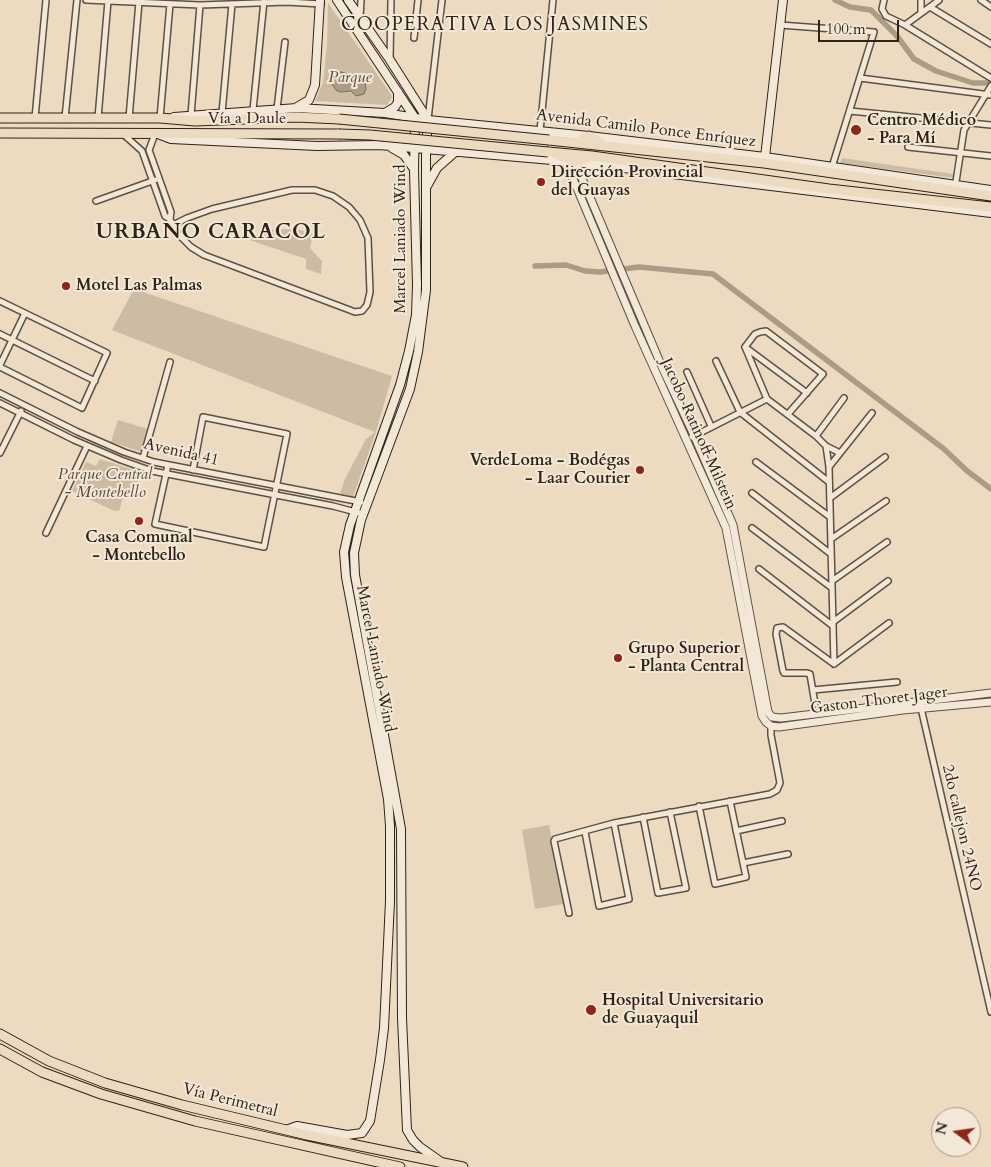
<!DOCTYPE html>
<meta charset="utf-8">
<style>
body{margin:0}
#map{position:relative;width:991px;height:1167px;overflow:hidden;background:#ecdbc1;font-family:Cardo,serif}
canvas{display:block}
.north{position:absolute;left:931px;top:1107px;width:50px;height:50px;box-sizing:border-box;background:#f3e8d7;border:1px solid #a4998a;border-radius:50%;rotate:284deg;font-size:14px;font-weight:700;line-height:20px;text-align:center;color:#2e2317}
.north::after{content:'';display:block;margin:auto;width:18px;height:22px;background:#8f2418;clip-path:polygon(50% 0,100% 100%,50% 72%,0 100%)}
.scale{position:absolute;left:818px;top:20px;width:81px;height:22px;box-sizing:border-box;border:2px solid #2e2317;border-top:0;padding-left:6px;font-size:15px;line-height:18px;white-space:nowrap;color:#2e2317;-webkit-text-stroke:4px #f3e8d7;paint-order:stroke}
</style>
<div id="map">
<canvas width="991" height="1167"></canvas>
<div class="north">N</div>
<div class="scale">100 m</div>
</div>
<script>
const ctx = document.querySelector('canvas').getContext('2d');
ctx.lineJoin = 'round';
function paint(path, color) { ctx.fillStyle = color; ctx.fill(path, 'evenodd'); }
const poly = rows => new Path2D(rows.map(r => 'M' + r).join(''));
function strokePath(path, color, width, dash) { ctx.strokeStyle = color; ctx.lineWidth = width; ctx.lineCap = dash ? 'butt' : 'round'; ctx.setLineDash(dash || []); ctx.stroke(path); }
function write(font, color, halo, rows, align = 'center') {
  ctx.font = font + ' Cardo,serif'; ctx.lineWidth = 4; ctx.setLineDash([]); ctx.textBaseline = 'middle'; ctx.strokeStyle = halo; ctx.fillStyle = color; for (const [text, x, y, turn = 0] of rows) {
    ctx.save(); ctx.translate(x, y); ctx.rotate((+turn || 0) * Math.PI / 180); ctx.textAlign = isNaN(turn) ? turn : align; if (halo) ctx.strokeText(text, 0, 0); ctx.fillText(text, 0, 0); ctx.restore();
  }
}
paint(poly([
 [328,3,390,93,392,97,387,105,315,101,323,83,327,44],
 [842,158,953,174,954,175,954,178,840,163],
 [284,229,300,230,313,234,310,248,322,261,321,274,306,269,306,259,246,239,269,230],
 [134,289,392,376,376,432,352,500,339,498,344,481,366,439,375,432,112,330],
 [118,420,148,429,142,452,111,442],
 [100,459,140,472,135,493,125,490,119,511,112,510,72,491,86,462,96,466],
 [549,825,564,904,535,909,522,830]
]), '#ccbca4');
const water = poly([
 [341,72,348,74,354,79,362,80,365,83,366,89,364,94,356,96,351,91,340,92,336,90,332,84,333,78,335,75,341,72]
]);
paint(water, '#ab9c87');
strokePath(water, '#796c5a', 1);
strokePath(poly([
 [835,0,850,7,871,10,897,36,914,59,936,71,973,83,991,83],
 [535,266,566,265,585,271,600,272,639,267,713,274,944,449,966,470,991,489]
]), '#ab9c87', 5.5);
const minor = poly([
 [86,0,200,5,287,2,321,4],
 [884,0,882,9,886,16,905,25,991,78],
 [939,0,930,7,991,44],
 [981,0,991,7],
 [921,13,921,0],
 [360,18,361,0],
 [780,25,874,32,832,167],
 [905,25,931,6],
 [414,38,418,0],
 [390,60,391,0],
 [860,78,991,95],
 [277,109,285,42],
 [253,110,264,1],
 [850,111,991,125],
 [222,113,232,4],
 [191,115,200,5],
 [35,118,46,0],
 [65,118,77,0],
 [98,118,108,1],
 [129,118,139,2],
 [160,118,170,4],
 [428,119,442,0],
 [540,131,553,0],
 [123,134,142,151,165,216,170,219,173,225,178,234,191,247,204,255,355,312,362,311,367,305,370,292,368,238,360,220,349,207,333,196,315,190,292,190,212,209,187,218,173,225],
 [155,134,149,150,171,212,170,219],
 [908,147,991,156],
 [955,188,964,130,991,86],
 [96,201,155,180],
 [0,301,107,353,82,408,0,367],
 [0,334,95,381],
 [745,347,807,393],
 [716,361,740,412,829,482],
 [0,365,25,313],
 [687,372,711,426],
 [0,393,78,432,124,452,154,462,361,502],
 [0,403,74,440,121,460,152,471,333,506,363,514],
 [788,414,823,374,766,331,760,332,755,334,745,347,767,399,816,436,826,446,840,453],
 [816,436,844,398],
 [692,437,767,399],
 [826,446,829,467,834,664],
 [0,453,21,411],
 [143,458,170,362],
 [756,462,830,517],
 [168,465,155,524,264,547,287,434,203,417,193,470],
 [829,467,872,413],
 [752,493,831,554],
 [830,498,885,457],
 [752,528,832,588],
 [46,533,87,446],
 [831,539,886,501],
 [759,569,833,626],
 [832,581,887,542],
 [833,622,888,581],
 [834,664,889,623],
 [813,690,897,682],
 [815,704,810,674,806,673,784,673,783,671,776,634,777,628,783,627,834,664],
 [921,708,991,1012],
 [699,806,715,884,746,877,730,801],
 [643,817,658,893,686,888,670,812],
 [736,831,782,821],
 [585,832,599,906,629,899,614,823],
 [743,863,788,854],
 [569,913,554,841,555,839,614,823,770,794,777,790,780,783,771,735,771,726]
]);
const tertiary = poly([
 [566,162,635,326,726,528,762,716,766,722,771,726,779,727,903,710,991,702],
 [575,162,662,367,694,435,733,525,768,712,772,717,781,718,991,693]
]);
const secondary = poly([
 [337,0,415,118],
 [348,0,390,60,428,120],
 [297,107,309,100,315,85,320,0],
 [385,113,395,107,398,102,398,92],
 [174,117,297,108,385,113,428,120,589,136,765,157,991,190],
 [428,120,426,149,426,290,418,352,410,389,361,520,354,553,355,575,401,829,402,1018,407,1130,413,1140,420,1147,440,1161],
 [158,134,171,139,317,146,379,145,575,162,991,213],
 [392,148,404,155,414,169],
 [765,157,783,0],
 [427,186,437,168,455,152],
 [286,1130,297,1126,347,1135,362,1133,370,1121,380,1060,384,1028,390,901,390,826,388,799,346,577,344,552,350,525,400,385,409,351,416,315,417,285,414,170,415,118]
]);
const primary = poly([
 [0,118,160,118,195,121,296,117,339,119],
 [0,133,339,134],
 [549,140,764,163,991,196],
 [576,143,589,136,602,144],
 [548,152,592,156,829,189,991,207],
 [558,155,575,162,590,157]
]);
const trunk = poly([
 [0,1034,49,1061,105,1083,182,1105,307,1135,463,1167],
 [0,1049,42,1072,101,1094,195,1121,400,1167]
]);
strokePath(minor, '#5e5142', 8);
strokePath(tertiary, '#5e5142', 9);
strokePath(secondary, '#2e2317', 10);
strokePath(primary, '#2e2317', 11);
strokePath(trunk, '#2e2317', 11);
strokePath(minor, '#f3e8d7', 5);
strokePath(tertiary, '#f3e8d7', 7);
strokePath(secondary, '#f3e8d7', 8);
strokePath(primary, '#ecdbc1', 9);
strokePath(trunk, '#ecdbc1', 9);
const primaryBridge = poly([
 [339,119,549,140],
 [339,134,370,135,548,152]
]);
strokePath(primaryBridge, '#2e2317', 11, []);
strokePath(primaryBridge, '#ecdbc1', 9);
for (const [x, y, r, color] of [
 [856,130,6,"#8f2418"],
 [541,182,5,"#8f2418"],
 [66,286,5,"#8f2418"],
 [640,470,5,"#8f2418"],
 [139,521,5,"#8f2418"],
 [618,658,5,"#8f2418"],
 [591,1010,6,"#8f2418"]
]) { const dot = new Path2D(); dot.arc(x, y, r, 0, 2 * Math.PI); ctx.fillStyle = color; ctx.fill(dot); strokePath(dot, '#f3e8d7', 2); }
write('italic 16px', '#56493a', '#f3e8d7', [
 ["Parque",350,78],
 ["Parque Central",105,475],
 ["- Montebello",105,493]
]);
write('16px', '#2e2317', '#f3e8d7', [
 ["Vía a Daule",247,119],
 ["Avenida Camilo Ponce Enríquez",646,129,7],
 ["Marcel Laniado Wind",401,239,-90],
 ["Jacobo Ratinoff Milstein",698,434,66],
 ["Avenida 41",181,453,13],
 ["Marcel Laniado Wind",375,659,79],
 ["Gaston Thoret Jager",879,701,-7],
 ["2do callejon 24NO",961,828,77],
 ["Vía Perimetral",230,1101,14]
]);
write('bold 16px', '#2e2317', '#f3e8d7', [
 ["Centro Médico",867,121],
 ["- Para Mí",867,139],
 ["Dirección Provincial",551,173],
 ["del Guayas",551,191],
 ["Motel Las Palmas",76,286],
 ["VerdeLoma - Bodégas",630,461,"right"],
 ["- Laar Courier",630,479,"right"],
 ["Casa Comunal",139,538,"center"],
 ["- Montebello",139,556,"center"],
 ["Grupo Superior",628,649],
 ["- Planta Central",628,667],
 ["Hospital Universitario",602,1001],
 ["de Guayaquil",602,1019]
], 'left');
ctx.letterSpacing = '1px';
write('19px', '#2e2317', '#f3e8d7', [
 ["COOPERATIVA LOS JASMINES",495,26]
]);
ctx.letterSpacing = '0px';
ctx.letterSpacing = '1px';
write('bold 21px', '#2e2317', '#f3e8d7', [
 ["URBANO CARACOL",211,233]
]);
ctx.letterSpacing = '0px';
</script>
